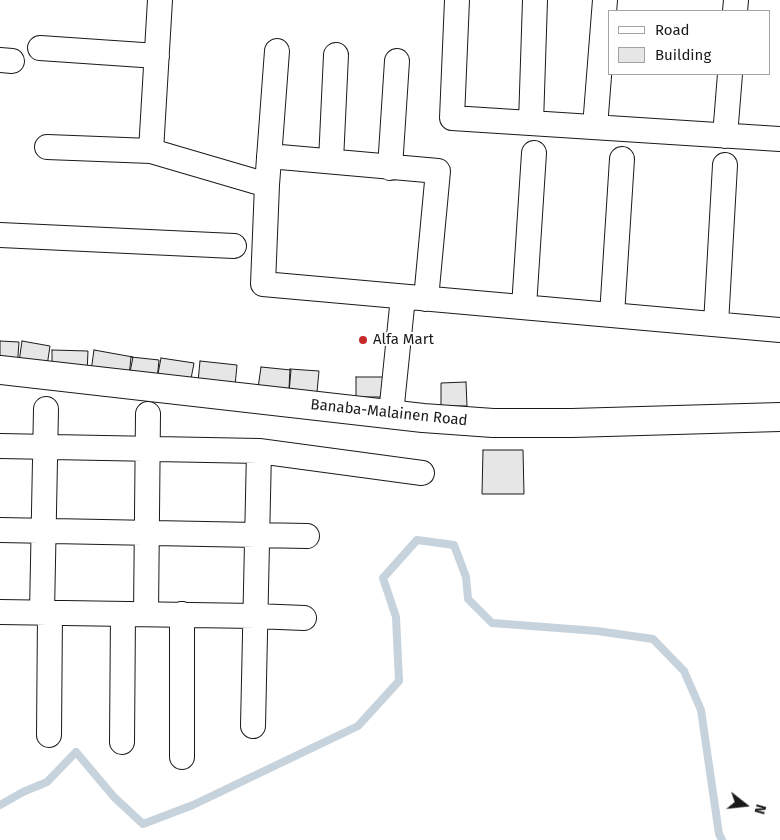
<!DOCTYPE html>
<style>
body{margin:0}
#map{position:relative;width:780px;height:840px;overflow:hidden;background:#fff;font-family:"Fira Sans",sans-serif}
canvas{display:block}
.legend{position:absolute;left:608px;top:10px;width:162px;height:65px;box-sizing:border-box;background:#fff;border:1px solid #a3a3a3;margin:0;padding:6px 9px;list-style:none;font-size:15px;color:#1a1a1a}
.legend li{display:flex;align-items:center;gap:10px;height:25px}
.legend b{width:25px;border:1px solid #a3a3a3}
.north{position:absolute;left:720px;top:780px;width:50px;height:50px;-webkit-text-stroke:4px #fff;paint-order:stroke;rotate:106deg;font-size:14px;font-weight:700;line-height:20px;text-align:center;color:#1a1a1a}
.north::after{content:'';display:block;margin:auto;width:18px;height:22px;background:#1a1a1a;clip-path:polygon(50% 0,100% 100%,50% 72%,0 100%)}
</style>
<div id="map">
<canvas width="780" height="840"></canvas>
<ul class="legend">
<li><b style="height:6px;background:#fff"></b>Road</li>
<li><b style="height:14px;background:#e6e6e6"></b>Building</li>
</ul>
<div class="north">N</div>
</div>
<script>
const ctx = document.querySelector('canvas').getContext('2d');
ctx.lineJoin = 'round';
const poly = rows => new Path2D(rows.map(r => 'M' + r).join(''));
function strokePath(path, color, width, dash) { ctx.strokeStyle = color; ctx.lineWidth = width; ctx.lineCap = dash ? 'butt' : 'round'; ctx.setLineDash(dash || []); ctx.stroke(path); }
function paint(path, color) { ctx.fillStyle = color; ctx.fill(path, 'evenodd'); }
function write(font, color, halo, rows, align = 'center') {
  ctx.font = font + ' "Fira Sans",sans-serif'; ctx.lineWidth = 4; ctx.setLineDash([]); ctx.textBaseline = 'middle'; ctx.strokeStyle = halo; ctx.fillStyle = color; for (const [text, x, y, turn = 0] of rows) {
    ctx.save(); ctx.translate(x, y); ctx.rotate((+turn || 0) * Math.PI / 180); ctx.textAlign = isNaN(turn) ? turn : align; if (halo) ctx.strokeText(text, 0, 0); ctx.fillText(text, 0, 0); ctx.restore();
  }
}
strokePath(poly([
 [0,805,23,792,47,782,76,752,114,797,143,824,193,805,358,726,399,681,396,617,383,578,417,540,454,545,466,577,468,599,492,623,597,631,653,639,684,671,701,710,719,834,722,840]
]), '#c6d2dc', 8);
const building = poly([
 [0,341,19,342,17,369,0,368,0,341],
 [22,341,50,346,47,366,19,362,22,341],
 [52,350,88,351,87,373,52,372,52,350],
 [94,350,133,357,129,377,91,371,94,350],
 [131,357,159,360,157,380,129,377,131,357],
 [161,358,194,363,190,384,157,379,161,358],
 [200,361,237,365,235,386,198,382,200,361],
 [261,367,291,370,289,392,258,388,261,367],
 [290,369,319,371,317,392,289,389,290,369],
 [356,377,384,377,384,397,356,397,356,377],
 [466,382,467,406,441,406,441,383,466,382],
 [483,450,523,450,524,494,482,494,483,450]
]);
paint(building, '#e6e6e6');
strokePath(building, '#1a1a1a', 1);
const street = poly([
 [457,0,452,118,780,139],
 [735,11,736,0],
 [40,48,157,56],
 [277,51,267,185,263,284,780,330],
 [0,60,12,61],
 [531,123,535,0],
 [595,127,605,0],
 [725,136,730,74],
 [47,147,151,151,267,185],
 [151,151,160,0],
 [269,156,438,171,426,299],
 [331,161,336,55],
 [390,168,397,61],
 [0,235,234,246],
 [524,307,534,153],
 [612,315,622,159],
 [716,324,725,165],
 [391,414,403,297],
 [0,446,259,451,422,473],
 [0,530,307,536],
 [0,612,255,616,304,618],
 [42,613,46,409],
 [146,614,148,414],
 [253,726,259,451],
 [49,735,50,613],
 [122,742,123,614],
 [182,757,182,614]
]);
const secondary = poly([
 [0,370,423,418,493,423,572,423,780,417]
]);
strokePath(street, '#1a1a1a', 26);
strokePath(secondary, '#1a1a1a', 30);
strokePath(street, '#fff', 24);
strokePath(secondary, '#fff', 28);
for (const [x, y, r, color] of [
 [363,340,5,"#c62828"]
]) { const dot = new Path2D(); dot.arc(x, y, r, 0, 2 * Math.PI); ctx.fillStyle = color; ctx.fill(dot); strokePath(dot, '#fff', 2); }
write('15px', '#1a1a1a', '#fff', [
 ["Alfa Mart",373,340]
], 'left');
write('15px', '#1a1a1a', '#fff', [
 ["Banaba-Malainen Road",389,413,6]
]);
</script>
